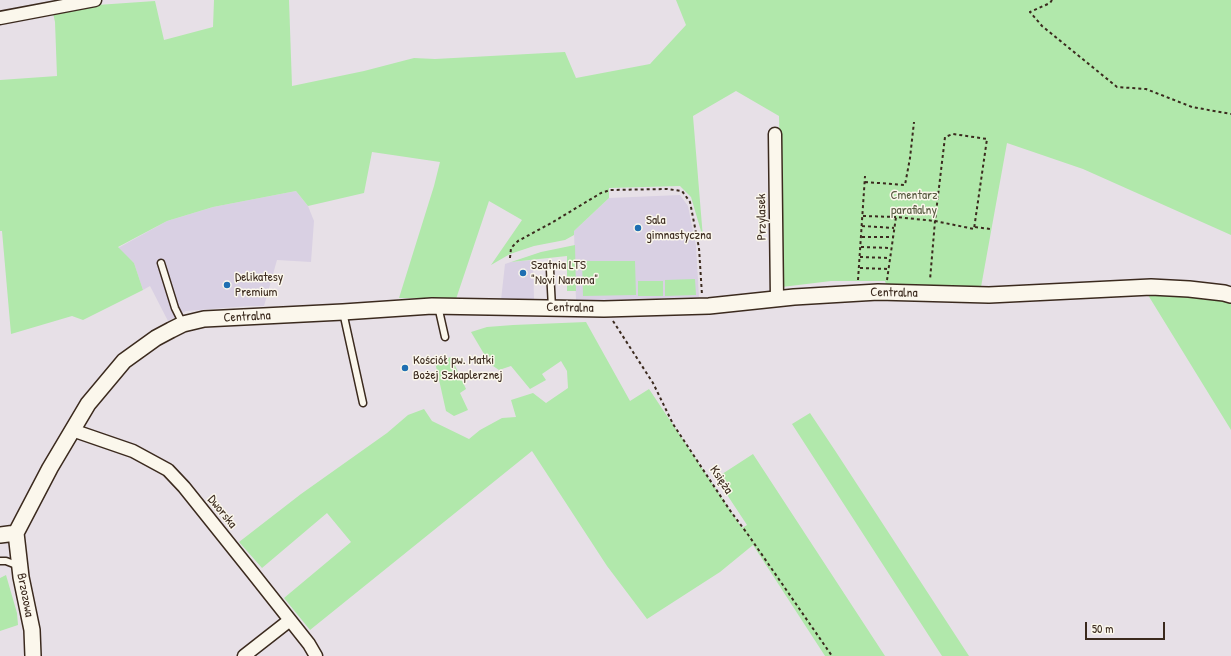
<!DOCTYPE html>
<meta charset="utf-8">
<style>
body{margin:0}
#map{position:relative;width:1231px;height:656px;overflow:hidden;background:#e7e0e7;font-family:"Patrick Hand",sans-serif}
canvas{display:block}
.scale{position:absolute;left:1085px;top:622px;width:80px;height:18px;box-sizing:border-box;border:2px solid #3b2a1e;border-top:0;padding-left:5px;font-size:12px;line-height:14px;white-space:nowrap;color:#3b2a1e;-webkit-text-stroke:3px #fbf7ec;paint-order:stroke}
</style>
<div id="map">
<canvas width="1231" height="656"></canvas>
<div class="scale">50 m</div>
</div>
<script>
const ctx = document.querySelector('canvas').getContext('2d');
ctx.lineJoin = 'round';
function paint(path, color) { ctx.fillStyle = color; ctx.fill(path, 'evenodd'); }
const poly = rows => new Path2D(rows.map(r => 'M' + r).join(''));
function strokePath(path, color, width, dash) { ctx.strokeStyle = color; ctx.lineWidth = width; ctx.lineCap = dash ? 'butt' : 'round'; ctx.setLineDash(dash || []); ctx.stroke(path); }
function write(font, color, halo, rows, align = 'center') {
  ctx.font = font + ' "Patrick Hand",sans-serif'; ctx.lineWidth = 3; ctx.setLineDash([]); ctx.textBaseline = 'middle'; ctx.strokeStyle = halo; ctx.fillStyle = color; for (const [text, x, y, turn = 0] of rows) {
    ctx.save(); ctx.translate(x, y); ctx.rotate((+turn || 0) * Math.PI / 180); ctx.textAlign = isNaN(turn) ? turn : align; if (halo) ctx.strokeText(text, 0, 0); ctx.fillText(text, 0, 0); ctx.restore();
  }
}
paint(poly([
 [296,191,308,206,314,221,311,262,277,260,264,306,249,306,186,311,168,321,150,286,143,290,134,263,118,248,167,221,213,207],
 [680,195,688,206,696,246,699,297,576,301,574,231,609,198],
 [533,260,534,299,501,300,505,264,511,262]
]), '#d9d0e3');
paint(poly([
 [214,0,289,0,292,86,364,71,414,58,435,59,565,52,576,78,650,64,686,25,676,0,1231,0,1231,235,1083,169,1007,143,981,287,886,284,885,281,831,281,782,287,779,116,736,91,693,116,703,238,691,197,680,186,609,188,609,198,574,231,574,235,565,240,534,246,510,254,491,265,522,220,489,201,456,299,399,298,434,186,440,162,372,152,364,193,308,206,296,191,213,207,167,221,118,247,134,263,143,290,83,320,72,316,11,334,2,231,0,231,0,80,57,76,55,22,53,13,97,5,155,1,164,40,213,27],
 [575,245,576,291,567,291,567,256,511,262,541,252],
 [582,261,635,261,636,295,583,296],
 [695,279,696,295,665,296,665,280],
 [638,281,663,281,663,296,638,296],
 [1148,295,1216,297,1231,302,1231,430],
 [586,322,630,401,649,389,742,528,747,525,716,478,753,454,885,656,825,656,753,545,720,572,647,619,607,566,532,451,310,630,284,598,351,542,327,513,262,568,239,542,301,494,387,433,408,415,424,409,432,421,469,439,480,430,502,418,516,417,511,400,533,393,546,403,568,388,567,371,561,361,542,374,546,380,530,389,511,366,499,370,490,364,471,332,487,327,513,325],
 [451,357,466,389,460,393,468,410,454,416,446,411,435,362],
 [810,413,836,452,969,656,942,656,792,424],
 [6,575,17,613,18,625,0,631,0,578]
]), '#b1e8ab');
const service = poly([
 [161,263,175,308,183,324],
 [550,270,552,308],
 [438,306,445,337],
 [343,312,363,403],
 [0,561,6,561,19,566]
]);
const minor = poly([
 [0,18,95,0],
 [775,134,777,299],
 [72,430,133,451,168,470,184,487,252,572,309,644,316,656],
 [244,656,290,620]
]);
const tertiary = poly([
 [16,533,50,468,88,404,124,361,156,338,171,330,183,324,204,319,343,312,432,306,604,309,709,306,794,297,878,292,989,295,1151,287,1189,289,1224,293,1231,295],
 [16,533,21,577,32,630,33,656],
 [0,535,16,533]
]);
strokePath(service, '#3b2a1e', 9);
strokePath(minor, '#3b2a1e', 15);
strokePath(tertiary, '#3b2a1e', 18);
strokePath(poly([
 [1052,0,1050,3,1030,12,1042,26,1117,87,1146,89,1192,107,1231,114],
 [865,182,905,185,910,158,914,122],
 [863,216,896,217,935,221,974,229,987,139,953,134,945,137,935,221,930,280],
 [862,226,894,228],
 [975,227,990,229],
 [862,237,893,237],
 [861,247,891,248],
 [860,257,890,258],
 [510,258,511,248,518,241,553,222,601,193,610,190,667,189,682,191,690,202,699,248,702,295],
 [860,268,888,269],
 [858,280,865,176],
 [887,280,896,217],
 [613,321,653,383,673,424,729,509,749,536,832,656]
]), '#3b2a1e', 2, [3, 3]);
strokePath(service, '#fbf7ec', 6);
strokePath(minor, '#fbf7ec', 12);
strokePath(tertiary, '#fbf7ec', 15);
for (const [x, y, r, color] of [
 [638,228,4,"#1f6fb2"],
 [523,273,4,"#1f6fb2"],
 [227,285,4,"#1f6fb2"],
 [405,368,4,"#1f6fb2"]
]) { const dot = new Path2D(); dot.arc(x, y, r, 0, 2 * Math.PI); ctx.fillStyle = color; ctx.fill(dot); strokePath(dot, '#fbf7ec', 1.5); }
write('13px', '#585a41', '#fbf7ec', [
 ["Cmentarz",914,196],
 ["parafialny",914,211]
]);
write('13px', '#3b2a1e', '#fbf7ec', [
 ["Przylasek",762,217,-91],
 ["Centralna",894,293,1],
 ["Centralna",570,308,1],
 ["Centralna",247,317,-3],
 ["Księża",721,480,56],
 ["Dworska",222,512,51],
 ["Brzozowa",25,595,79]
]);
write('13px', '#3b2a1e', '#fbf7ec', [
 ["Sala",646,221],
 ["gimnastyczna",646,236],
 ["Szatnia LTS",531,266],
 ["\"Novi Narama\"",531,281],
 ["Delikatesy",235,278],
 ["Premium",235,293],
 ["Kościół pw. Matki",413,361],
 ["Bożej Szkaplerznej",413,376]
], 'left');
</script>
